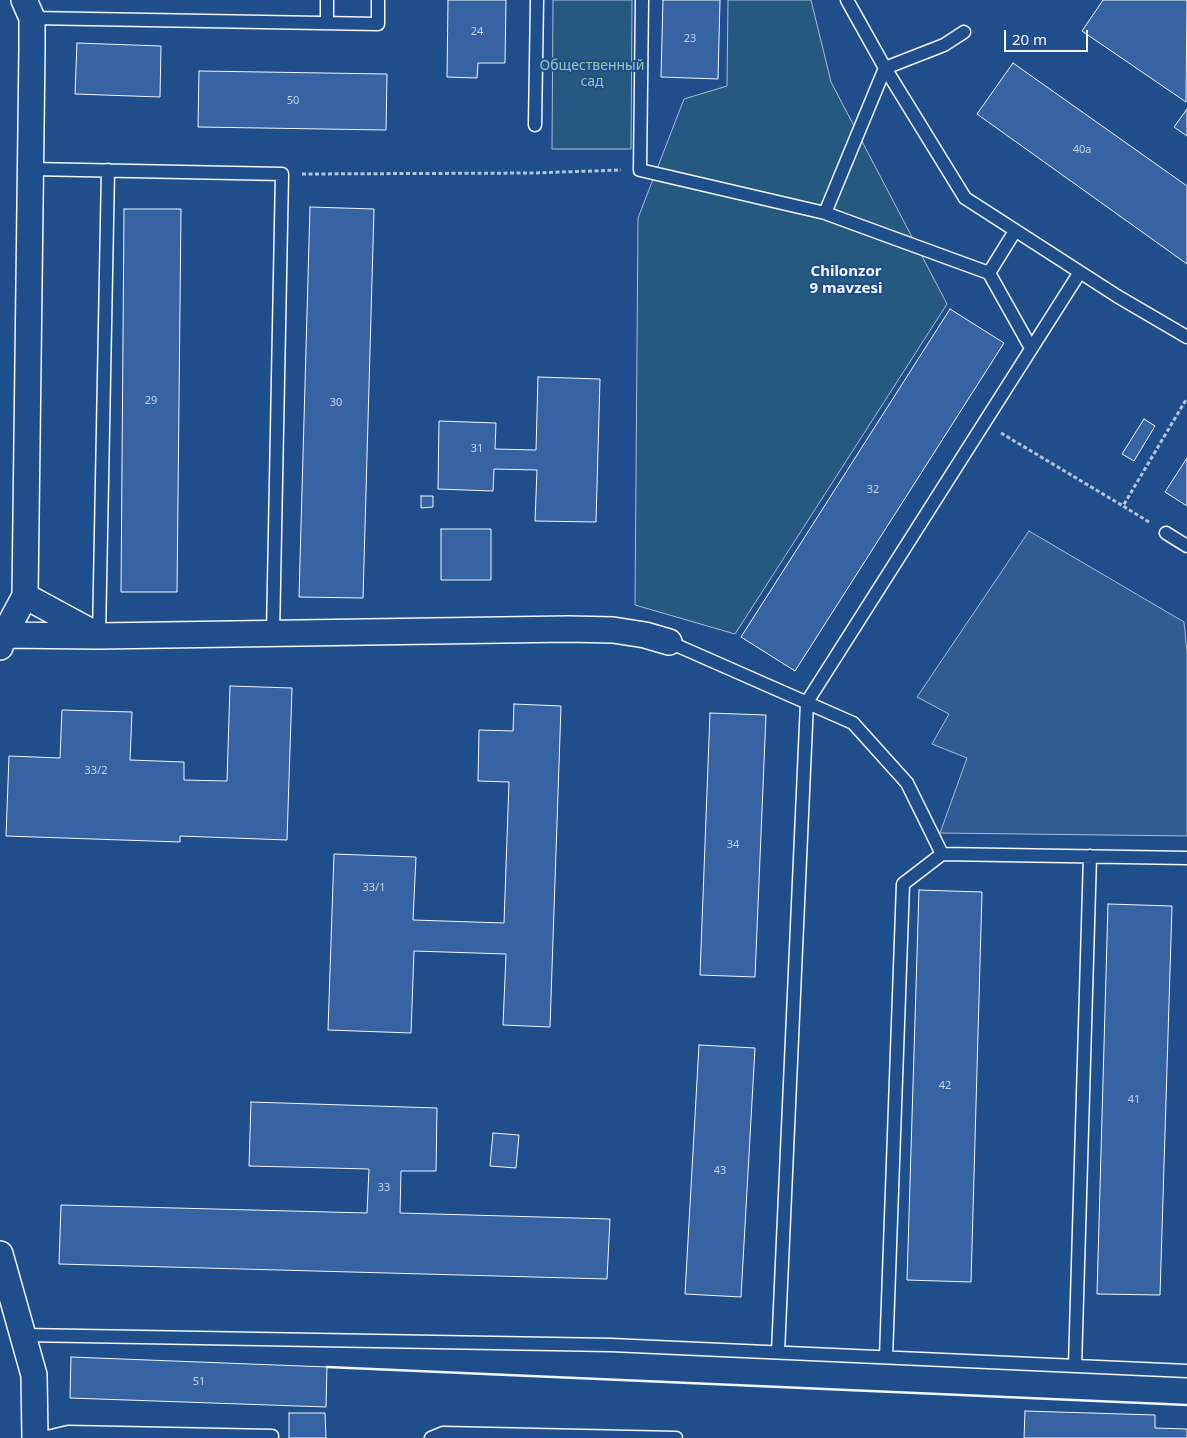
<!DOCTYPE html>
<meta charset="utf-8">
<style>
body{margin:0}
#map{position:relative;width:1187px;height:1438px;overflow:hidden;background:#1f4e8c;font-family:"Noto Sans",sans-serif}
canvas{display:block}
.scale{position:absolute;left:1004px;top:30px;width:84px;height:22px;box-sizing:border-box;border:2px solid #f2f6ff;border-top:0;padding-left:6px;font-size:15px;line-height:18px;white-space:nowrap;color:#f2f6ff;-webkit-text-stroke:4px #1f4e8c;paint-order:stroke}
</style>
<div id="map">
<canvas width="1187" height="1438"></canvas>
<div class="scale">20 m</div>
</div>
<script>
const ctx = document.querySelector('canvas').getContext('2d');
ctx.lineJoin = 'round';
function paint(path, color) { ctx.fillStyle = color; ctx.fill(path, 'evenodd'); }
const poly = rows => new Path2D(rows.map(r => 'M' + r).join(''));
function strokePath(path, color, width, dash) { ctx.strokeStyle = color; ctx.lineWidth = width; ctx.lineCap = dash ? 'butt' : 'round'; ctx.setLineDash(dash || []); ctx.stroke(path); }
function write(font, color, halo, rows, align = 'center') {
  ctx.font = font + ' "Noto Sans",sans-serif'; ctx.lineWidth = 4; ctx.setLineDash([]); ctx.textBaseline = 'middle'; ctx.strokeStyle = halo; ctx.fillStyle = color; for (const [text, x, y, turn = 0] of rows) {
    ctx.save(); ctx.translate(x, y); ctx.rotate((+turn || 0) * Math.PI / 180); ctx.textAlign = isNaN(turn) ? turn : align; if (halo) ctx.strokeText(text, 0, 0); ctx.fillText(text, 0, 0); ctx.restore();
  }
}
const green = poly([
 [553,0,632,0,631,149,552,149,553,0],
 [728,0,811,0,831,82,947,304,735,634,635,605,638,218,684,99,727,86,728,0]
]);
paint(green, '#245a82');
strokePath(green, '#a8bbd7', 1);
const parking = poly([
 [1029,531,1184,622,1187,652,1187,836,940,833,967,758,932,744,949,714,917,697,1029,531]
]);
paint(parking, '#305b95');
strokePath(parking, '#a8bbd7', 1);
const building = poly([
 [448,0,506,0,505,63,478,63,477,78,447,77,448,0],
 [663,0,720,0,718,79,661,77,663,0],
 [1103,0,1187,0,1186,102,1082,31,1103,0],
 [77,43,161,46,160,97,75,94,77,43],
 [1013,63,1187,186,1187,264,977,114,1013,63],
 [199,71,387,74,386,130,198,127,199,71],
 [1187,109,1187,136,1174,127,1187,109],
 [310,207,374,209,363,598,299,597,310,207],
 [124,209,181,209,177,592,121,592,124,209],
 [950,309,1004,343,795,671,741,637,950,309],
 [538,377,600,379,596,522,535,521,537,470,494,469,493,491,438,489,439,421,496,423,495,449,536,450,538,377],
 [1144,419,1155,426,1134,461,1122,454,1144,419],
 [1187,458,1187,506,1165,492,1187,458],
 [421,496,433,496,433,507,421,508,421,496],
 [441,529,491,529,491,580,441,580,441,529],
 [230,686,292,688,287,840,180,836,180,842,6,836,9,756,60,758,62,710,132,712,130,760,184,762,184,780,227,781,230,686],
 [514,704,561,706,550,1027,503,1025,506,954,414,951,411,1033,328,1030,334,854,416,857,413,920,504,923,509,782,478,781,479,730,513,731,514,704],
 [710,713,766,715,755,977,700,975,710,713],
 [919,890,982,892,971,1282,907,1280,919,890],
 [1108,904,1172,906,1160,1295,1097,1294,1108,904],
 [699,1045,755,1048,741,1297,685,1294,699,1045],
 [251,1102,437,1108,436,1171,401,1171,400,1213,610,1219,607,1279,59,1264,61,1205,367,1213,369,1169,249,1166,251,1102],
 [493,1133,519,1135,516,1168,490,1166,493,1133],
 [71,1357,327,1367,326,1407,70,1398,71,1357],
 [1025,1411,1155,1415,1155,1428,1187,1429,1187,1438,1024,1438,1025,1411],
 [289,1413,325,1413,326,1438,289,1438,289,1413]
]);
paint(building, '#3563a3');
strokePath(building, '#f2f6ff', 1);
const lane = poly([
 [642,0,640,170,825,213,885,68,944,45,964,32],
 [847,0,885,68,965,198,1117,296,1187,337],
 [32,18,378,24,378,0],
 [327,23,327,0],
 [535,125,537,0],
 [31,169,282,174,273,634],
 [825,213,989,273,1031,348],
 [989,273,1015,231],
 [1166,533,1187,546],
 [99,636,108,170],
 [669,642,853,723,907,783,942,854],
 [23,1335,611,1345,1187,1371],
 [778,1352,807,702,1080,272],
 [886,1357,903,884,942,854,1187,858],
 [1075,1366,1090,856],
 [43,1438,68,1432,272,1436],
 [431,1438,443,1433,676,1438]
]);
const street = poly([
 [25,596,99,636,568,629,613,630,645,635,669,642],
 [4,635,96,636],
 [0,647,4,635,25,596,32,49,32,18,24,0],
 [0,1254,34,1375,35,1438]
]);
strokePath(lane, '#f2f6ff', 15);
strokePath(street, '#f2f6ff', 28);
strokePath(poly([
 [302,174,533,173,621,170],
 [1001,433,1123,506],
 [1149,522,1123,506,1187,398]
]), '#b3c4dc', 3, [4, 2.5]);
strokePath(lane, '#1f4e8c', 12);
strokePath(street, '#1f4e8c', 25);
strokePath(poly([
 [327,1367,1187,1405]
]), '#f2f6ff', 2.5);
write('11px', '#c3d1e8', null, [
 ["24",477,32],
 ["23",690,39],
 ["50",293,101],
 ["40а",1082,150],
 ["29",151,401],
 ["30",336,403],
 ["31",477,449],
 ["32",873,490],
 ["33/2",96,771],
 ["34",733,845],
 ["33/1",374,888],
 ["42",945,1086],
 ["41",1134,1100],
 ["43",720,1171],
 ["33",384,1188],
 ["51",199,1382]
]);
write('14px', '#97c8a6', '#1f4e8c', [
 ["Общественный",592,66],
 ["сад",592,82]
]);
write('bold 15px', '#f2f6ff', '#1f4e8c', [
 ["Chilonzor",846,272],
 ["9 mavzesi",846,289]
]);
</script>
